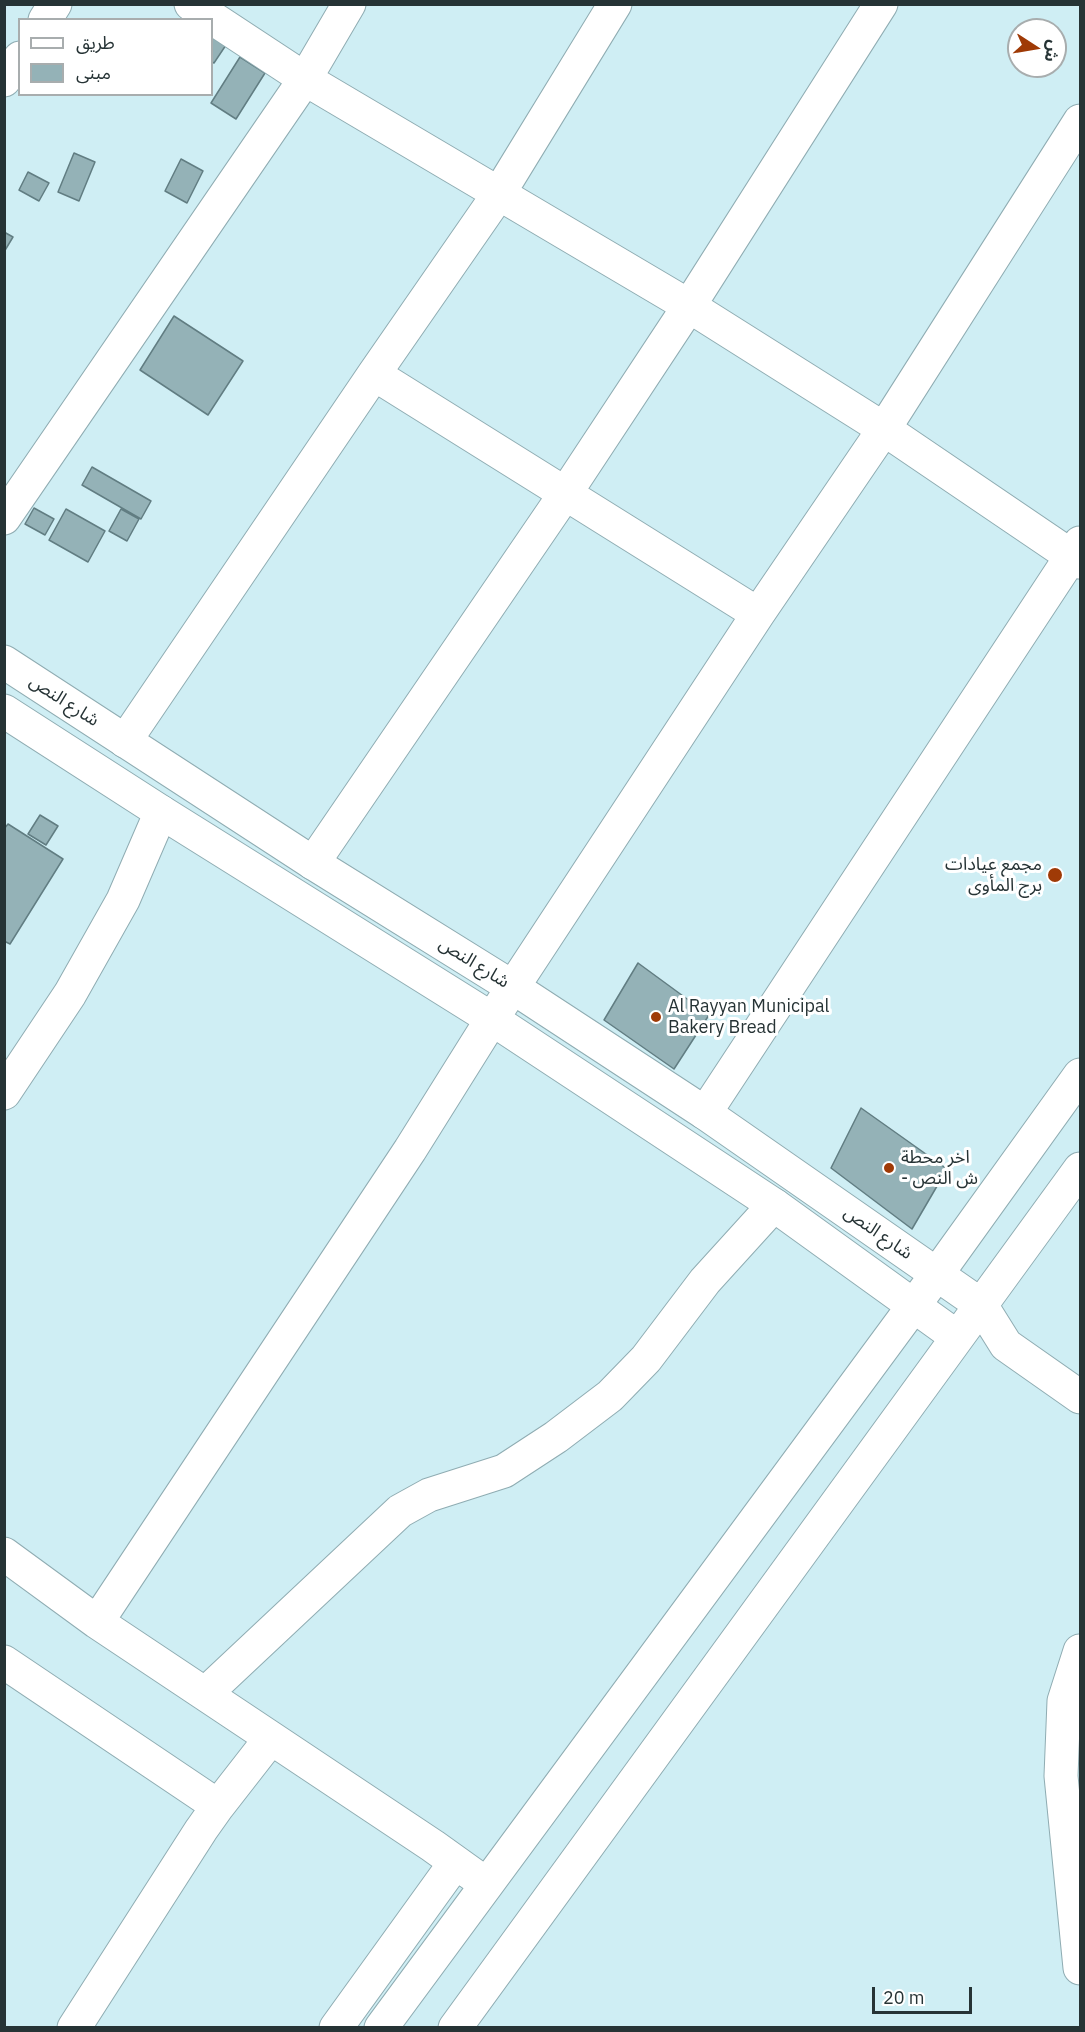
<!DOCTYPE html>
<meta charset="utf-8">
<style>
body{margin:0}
#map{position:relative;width:1085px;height:2032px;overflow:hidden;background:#cfeef4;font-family:"IBM Plex Sans","Noto Sans Arabic",sans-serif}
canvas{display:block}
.frame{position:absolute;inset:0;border:6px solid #263335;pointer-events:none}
.legend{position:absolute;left:18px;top:18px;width:195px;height:78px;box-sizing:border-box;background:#fff;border:2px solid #a8adae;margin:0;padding:8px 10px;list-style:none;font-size:18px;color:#263335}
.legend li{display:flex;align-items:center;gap:12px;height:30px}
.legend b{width:30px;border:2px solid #a8adae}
.north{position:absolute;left:1007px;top:18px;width:60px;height:60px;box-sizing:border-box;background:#fff;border:2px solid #a8adae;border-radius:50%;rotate:102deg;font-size:16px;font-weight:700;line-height:24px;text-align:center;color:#263335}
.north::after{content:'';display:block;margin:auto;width:21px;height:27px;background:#9f3a06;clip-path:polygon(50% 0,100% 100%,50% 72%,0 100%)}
.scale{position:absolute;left:872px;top:1987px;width:100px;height:27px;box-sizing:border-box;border:3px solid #263335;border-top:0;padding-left:8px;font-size:18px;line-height:21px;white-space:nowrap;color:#263335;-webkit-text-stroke:4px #fff;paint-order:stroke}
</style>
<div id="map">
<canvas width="1085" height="2032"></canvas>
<div class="frame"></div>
<ul class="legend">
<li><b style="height:8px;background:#fff"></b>طريق</li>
<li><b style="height:16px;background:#94b2b7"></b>مبنى</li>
</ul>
<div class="north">ش</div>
<div class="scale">20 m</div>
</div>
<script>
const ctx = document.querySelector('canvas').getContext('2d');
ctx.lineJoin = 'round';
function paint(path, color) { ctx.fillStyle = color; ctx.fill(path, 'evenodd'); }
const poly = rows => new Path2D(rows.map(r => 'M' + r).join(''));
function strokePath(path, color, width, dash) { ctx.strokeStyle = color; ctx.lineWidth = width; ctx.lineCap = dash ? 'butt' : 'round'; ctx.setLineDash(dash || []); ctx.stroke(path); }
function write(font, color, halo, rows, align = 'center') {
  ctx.font = font + ' "IBM Plex Sans","Noto Sans Arabic",sans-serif'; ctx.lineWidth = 6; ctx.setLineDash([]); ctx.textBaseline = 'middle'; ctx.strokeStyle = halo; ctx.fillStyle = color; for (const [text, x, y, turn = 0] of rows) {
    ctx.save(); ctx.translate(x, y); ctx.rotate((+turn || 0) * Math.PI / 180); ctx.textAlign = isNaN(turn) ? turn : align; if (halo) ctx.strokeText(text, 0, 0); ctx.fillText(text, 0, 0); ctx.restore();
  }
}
const building = poly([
 [212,36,226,45,214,63,212,62,212,36],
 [240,57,265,73,236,119,211,103,240,57],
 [74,153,95,162,79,201,58,192,74,153],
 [181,159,203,171,187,203,165,191,181,159],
 [28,172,49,183,39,201,19,190,28,172],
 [4,232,13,237,4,252,4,232],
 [174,316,243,361,208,415,140,370,174,316],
 [92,467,151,501,141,519,82,485,92,467],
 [34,508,54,519,45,535,25,524,34,508],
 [66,509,105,531,88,562,49,540,66,509],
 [121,509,139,519,127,541,109,531,121,509],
 [40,815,58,826,46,845,28,834,40,815],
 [8,824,63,859,10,944,4,941,4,829,8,824],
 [638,963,709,1015,674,1069,604,1020,638,963],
 [861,1108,947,1169,912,1229,831,1168,861,1108]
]);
paint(building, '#94b2b7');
strokePath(building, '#617d82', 1.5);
const minor = poly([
 [191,4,305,79,689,306,884,429,1080,562],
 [45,20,55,4],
 [4,80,20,58],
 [374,374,758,614],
 [4,518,305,79,349,4],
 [125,741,374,374,498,195,615,4],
 [313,863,565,494,689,306,881,4],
 [4,1093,70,994,123,900,161,812],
 [705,1113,1080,543],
 [981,1305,1006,1345,1080,1397],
 [4,1554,97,1622,433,1846,486,1884],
 [97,1622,410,1150,492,1019,758,614,884,429,1080,121],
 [1080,1651,1064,1701,1061,1776,1080,1968],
 [4,1662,218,1806,201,1830,74,2028],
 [205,1694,400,1511,429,1495,504,1471,556,1437,610,1396,646,1359,705,1281,774,1205],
 [218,1806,271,1738],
 [336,2028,455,1863]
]);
const major = poly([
 [4,662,313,863,514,988,705,1113,981,1305],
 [4,711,161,812,492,1019,774,1205,957,1337],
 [381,2028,937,1274,1080,1075],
 [455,2028,1080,1169]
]);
strokePath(minor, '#8facb2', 35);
strokePath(major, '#8facb2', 35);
strokePath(minor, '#fff', 33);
strokePath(major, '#fff', 33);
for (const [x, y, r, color] of [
 [1055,875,8,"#9f3a06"],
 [656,1017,6,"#9f3a06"],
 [889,1168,6,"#9f3a06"]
]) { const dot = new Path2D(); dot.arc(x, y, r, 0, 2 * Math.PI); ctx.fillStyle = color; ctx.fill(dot); strokePath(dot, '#fff', 2); }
write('18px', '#263335', '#fff', [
 ["شارع النص",64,701,33],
 ["شارع النص",474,963,32],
 ["شارع النص",878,1233,35]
]);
write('18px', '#263335', '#fff', [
 ["مجمع عيادات",1042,865,"right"],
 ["برج المأوى",1042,886,"right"],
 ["Al Rayyan Municipal",668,1007],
 ["Bakery Bread",668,1028],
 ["اخر محطة",901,1158],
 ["- ش النص",901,1179]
], 'left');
</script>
